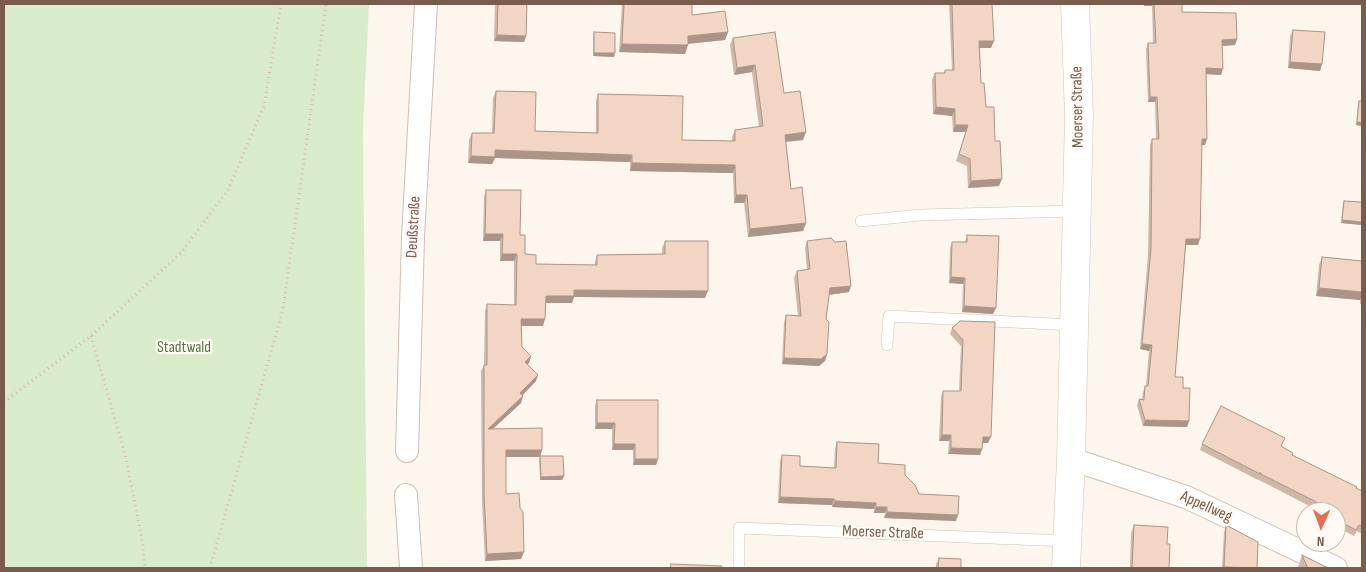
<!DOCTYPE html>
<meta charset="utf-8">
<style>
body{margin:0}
#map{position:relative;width:1366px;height:572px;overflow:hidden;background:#fdf6ec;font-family:"Sofia Sans Condensed",sans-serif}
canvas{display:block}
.frame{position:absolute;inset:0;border:5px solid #7a5c4d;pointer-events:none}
.north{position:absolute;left:1296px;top:502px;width:50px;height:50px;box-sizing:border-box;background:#fffaf3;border:1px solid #cabbb1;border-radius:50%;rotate:182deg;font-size:14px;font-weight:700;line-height:20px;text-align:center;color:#7a5c4d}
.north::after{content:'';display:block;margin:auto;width:18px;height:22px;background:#e76f51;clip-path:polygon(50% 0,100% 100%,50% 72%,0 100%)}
</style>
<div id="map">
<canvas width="1366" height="572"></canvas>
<div class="frame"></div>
<div class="north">N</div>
</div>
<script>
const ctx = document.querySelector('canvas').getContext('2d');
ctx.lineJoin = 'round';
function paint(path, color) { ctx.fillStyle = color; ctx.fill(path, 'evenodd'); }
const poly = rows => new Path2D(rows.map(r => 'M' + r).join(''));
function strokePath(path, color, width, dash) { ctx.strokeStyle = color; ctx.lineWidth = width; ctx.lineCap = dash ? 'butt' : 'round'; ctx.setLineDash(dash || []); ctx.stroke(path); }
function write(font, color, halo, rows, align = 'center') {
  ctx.font = font + ' "Sofia Sans Condensed",sans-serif'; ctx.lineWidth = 4.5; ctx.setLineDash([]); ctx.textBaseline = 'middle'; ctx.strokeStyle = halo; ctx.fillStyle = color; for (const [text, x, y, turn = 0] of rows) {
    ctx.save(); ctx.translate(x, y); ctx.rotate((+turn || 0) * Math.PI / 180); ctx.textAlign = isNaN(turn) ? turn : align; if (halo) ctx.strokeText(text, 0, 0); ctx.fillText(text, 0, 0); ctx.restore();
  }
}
paint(poly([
 [4,4,369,4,363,129,367,568,4,568]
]), '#d8ecc9');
const lane = poly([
 [861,221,920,215,1077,211],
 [887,345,889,316,1074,325],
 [739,568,739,528,1067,541]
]);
const street = poly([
 [407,451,413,237,426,4],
 [1071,459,1186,497,1336,568],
 [406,495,411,568]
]);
const secondary = poly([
 [1066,568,1071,459,1079,116,1075,4]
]);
strokePath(lane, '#d1beb0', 12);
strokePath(street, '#d1beb0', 24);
strokePath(secondary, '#d6c0b0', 29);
strokePath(poly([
 [91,336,125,454,142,539,145,568],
 [4,402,91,336,181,253,228,190,264,106,281,4],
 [210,568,283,309,326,4]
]), '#d9b8a5', 3, [1, 4]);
strokePath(lane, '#fff', 11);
strokePath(street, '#fff', 22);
strokePath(secondary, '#fff', 28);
paint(poly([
 [495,4,527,4,526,36,524,42,494,41],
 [622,4,692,4,692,15,728,32,725,40,688,44,685,54,619,52],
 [949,4,992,4,991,48,980,48,981,83,986,107,995,141,999,186,968,188,967,166,956,161,966,132,953,132,952,116,933,114,932,80,935,73,944,73,945,70,952,70],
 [1144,4,1182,4,1182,12,1237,39,1235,45,1222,46,1221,75,1206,74,1205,145,1202,145,1198,245,1186,245,1175,377,1183,388,1189,421,1187,427,1143,426,1137,405,1139,399,1142,400,1143,392,1145,386,1146,386,1149,351,1140,349,1148,255,1150,145,1152,139,1156,139,1155,102,1148,102,1146,49,1148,43,1153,43,1152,6,1144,6],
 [1293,30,1322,64,1320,71,1288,68,1290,36],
 [594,32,614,57,593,56,593,35],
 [733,38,784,93,803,140,786,142,791,189,806,223,803,231,748,237,744,203,734,203,733,173,630,171,630,162,495,158,492,164,468,163,469,140,472,133,492,133,493,98,496,91,535,131,596,133,596,101,598,94,682,140,732,141,732,137,735,130,759,127,752,72,734,75,730,45],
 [1359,101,1362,126,1356,125,1358,104],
 [486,190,520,235,525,254,536,264,595,265,595,262,597,255,662,254,662,248,665,241,705,298,574,297,572,303,546,303,543,326,521,326,522,347,531,356,529,363,527,364,536,381,522,395,521,403,493,429,542,450,540,457,506,457,506,494,521,559,485,561,482,501,481,371,484,365,485,311,487,304,514,305,514,261,500,261,500,241,483,241,484,197],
 [1344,201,1362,202,1362,225,1341,223,1343,204],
 [967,235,993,314,962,312,963,284,949,283,950,248,952,242,965,242],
 [807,241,849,292,829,295,826,319,827,354,825,361,819,366,782,364,784,322,786,315,798,316,794,278,797,271,807,270,805,248],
 [1322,257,1362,261,1362,304,1360,304,1360,300,1316,296,1319,265],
 [960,321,988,443,983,443,982,449,980,455,948,454,949,441,939,441,941,397,943,391,959,391,961,346,950,334,952,328],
 [597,400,658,459,656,465,633,465,633,450,612,450,612,429,595,429,595,406],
 [837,442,878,463,905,475,919,494,956,521,884,518,885,513,874,513,874,509,832,507,832,505,778,503,780,461,782,455,800,466,834,468,835,449],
 [1202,444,1282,447,1292,455,1362,491,1362,534,1357,531,1354,536,1337,527,1339,521,1336,520,1336,512,1321,512,1259,480,1258,479,1258,480,1200,450],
 [540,456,564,476,562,480,540,480,539,460],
 [1134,525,1167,544,1169,568,1130,568,1131,533],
 [1226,525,1257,568,1222,568,1224,532],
 [1302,555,1328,568,1299,568,1298,567],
 [939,558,961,568,936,568,936,564]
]), '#d1b7a8');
paint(poly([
 [1145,4,1153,4,1152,6,1144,6],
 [728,32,725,40,685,44,688,36],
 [497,35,526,36,524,42,494,41],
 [1237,39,1235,45,1220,46,1222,40],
 [979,41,994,41,991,48,977,48],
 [622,44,688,45,685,54,619,52],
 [594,53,615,53,614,57,593,56],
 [1290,62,1322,64,1320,71,1288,68],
 [755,65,752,72,734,75,737,68],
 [1206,68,1223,69,1221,75,1203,74],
 [1150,97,1157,97,1155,102,1148,102],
 [936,107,955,109,952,116,933,114],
 [1357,122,1362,123,1362,126,1356,125],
 [955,125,968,125,966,132,953,132],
 [806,132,803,140,783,142,785,135],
 [1202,139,1207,139,1205,145,1200,145],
 [495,150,632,155,630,162,495,158,492,164,468,163,471,156],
 [632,163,735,165,733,173,630,171],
 [1002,179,999,186,968,188,971,181],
 [736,195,747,195,744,203,734,203],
 [1342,220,1362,222,1362,225,1341,223],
 [806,223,803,231,748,237,750,229],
 [485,234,503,234,500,241,483,241],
 [1186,239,1200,239,1198,245,1184,245],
 [502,254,517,254,514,261,500,261],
 [951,277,965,278,963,284,949,283],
 [851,286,849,292,828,295,830,288],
 [1319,288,1362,292,1362,296,1360,300,1316,296],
 [574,290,708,291,705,298,574,297,572,303,543,303,546,296],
 [964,306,996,308,993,314,962,312],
 [521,319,545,319,543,326,518,326],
 [1142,344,1152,345,1149,351,1140,349],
 [827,354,825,361,819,366,782,364,784,358],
 [531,356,529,363,523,369,525,362],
 [538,375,536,381,518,400,520,393],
 [523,396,521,403,485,436,488,429],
 [1145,420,1189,421,1187,427,1143,426],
 [597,423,615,423,612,429,595,429],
 [942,435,951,435,949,441,939,441],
 [983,437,991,437,988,443,981,443],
 [614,444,635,444,633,450,612,450],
 [951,448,982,449,980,455,948,454],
 [506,450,542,450,540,457,503,457],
 [635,459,658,459,656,465,633,465],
 [564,476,562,480,540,480,541,477],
 [780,497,834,499,832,505,778,503],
 [835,501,876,503,874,509,832,507],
 [876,507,887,507,885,513,874,513],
 [887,512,958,515,956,521,884,518],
 [524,552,521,559,485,561,487,554],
 [1224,567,1257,568,1224,568]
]), '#aa9588');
const building = poly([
 [498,4,527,4,526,36,497,35,498,4],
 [624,4,692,4,692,15,725,11,728,32,688,36,688,45,622,44,624,4],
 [952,4,992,4,994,41,979,41,981,83,984,83,986,107,994,107,995,141,1000,141,1002,179,971,181,970,159,959,154,968,125,955,125,955,109,936,107,935,73,945,73,945,70,954,70,952,4],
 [1154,4,1182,4,1182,12,1236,13,1237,39,1222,40,1223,69,1206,68,1207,139,1202,139,1200,239,1186,239,1175,377,1183,377,1183,388,1190,388,1189,421,1145,420,1139,399,1144,400,1145,386,1148,386,1152,345,1142,344,1151,249,1152,139,1159,139,1157,97,1150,97,1148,43,1156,43,1154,4],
 [1293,30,1325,32,1322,64,1290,62,1293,30],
 [594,32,615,33,615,53,594,53,594,32],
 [775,32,784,93,800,91,806,132,785,135,791,189,802,187,806,223,750,229,747,195,736,195,735,165,632,163,632,155,495,150,495,157,471,156,472,133,494,133,496,91,536,92,535,131,598,133,598,94,683,96,682,140,735,141,735,130,763,126,755,65,737,68,733,38,775,32],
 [1359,101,1362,101,1362,123,1357,122,1359,101],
 [486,190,521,190,520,235,525,235,525,254,536,255,536,264,597,265,597,255,665,254,665,241,708,241,708,291,574,290,574,296,546,296,545,319,521,319,522,347,531,356,525,362,538,375,520,393,523,396,488,429,542,428,542,450,506,450,506,494,519,493,520,508,523,512,524,552,487,554,484,494,484,365,487,365,487,304,516,305,517,254,502,254,503,234,485,234,486,190],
 [1344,201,1362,202,1362,222,1342,220,1344,201],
 [967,235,999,236,996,308,964,306,965,278,951,277,952,242,967,242,967,235],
 [831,238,835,242,846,241,851,286,830,288,826,319,829,322,827,354,821,359,784,358,786,315,801,316,797,271,810,269,807,241,831,238],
 [1322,257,1362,261,1362,292,1319,288,1322,257],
 [960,321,995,322,991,437,983,437,982,449,951,448,951,435,942,435,943,391,961,391,963,340,952,328,960,321],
 [597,400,658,400,658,459,635,459,635,444,614,444,615,423,597,423,597,400],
 [1221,406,1285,438,1281,446,1293,453,1292,455,1357,487,1356,488,1362,491,1362,526,1359,525,1356,530,1339,521,1342,516,1336,512,1261,474,1260,472,1260,474,1202,444,1221,406],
 [837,442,879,444,878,463,905,465,905,475,915,485,919,494,959,496,958,515,887,512,887,507,876,507,876,503,835,501,834,499,780,497,782,455,800,456,800,466,836,468,837,442],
 [540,456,563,456,564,476,541,477,540,456],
 [1134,525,1168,527,1167,544,1170,544,1169,568,1132,568,1134,525],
 [1226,525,1258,542,1257,568,1224,567,1226,525],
 [1302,555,1328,568,1308,568,1302,555],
 [939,558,961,559,961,568,938,568,939,558],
 [671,564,722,566,721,568,670,568,671,564]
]);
paint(building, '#f3d5c3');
strokePath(building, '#aa9588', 1);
write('16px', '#7a5c4d', '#fffaf3', [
 ["Moerser Straße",1078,107,-91],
 ["Deußstraße",414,227,-87],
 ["Appellweg",1206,507,24],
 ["Moerser Straße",883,533,2]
]);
write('16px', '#537a41', '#fffaf3', [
 ["Stadtwald",184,348]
]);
</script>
